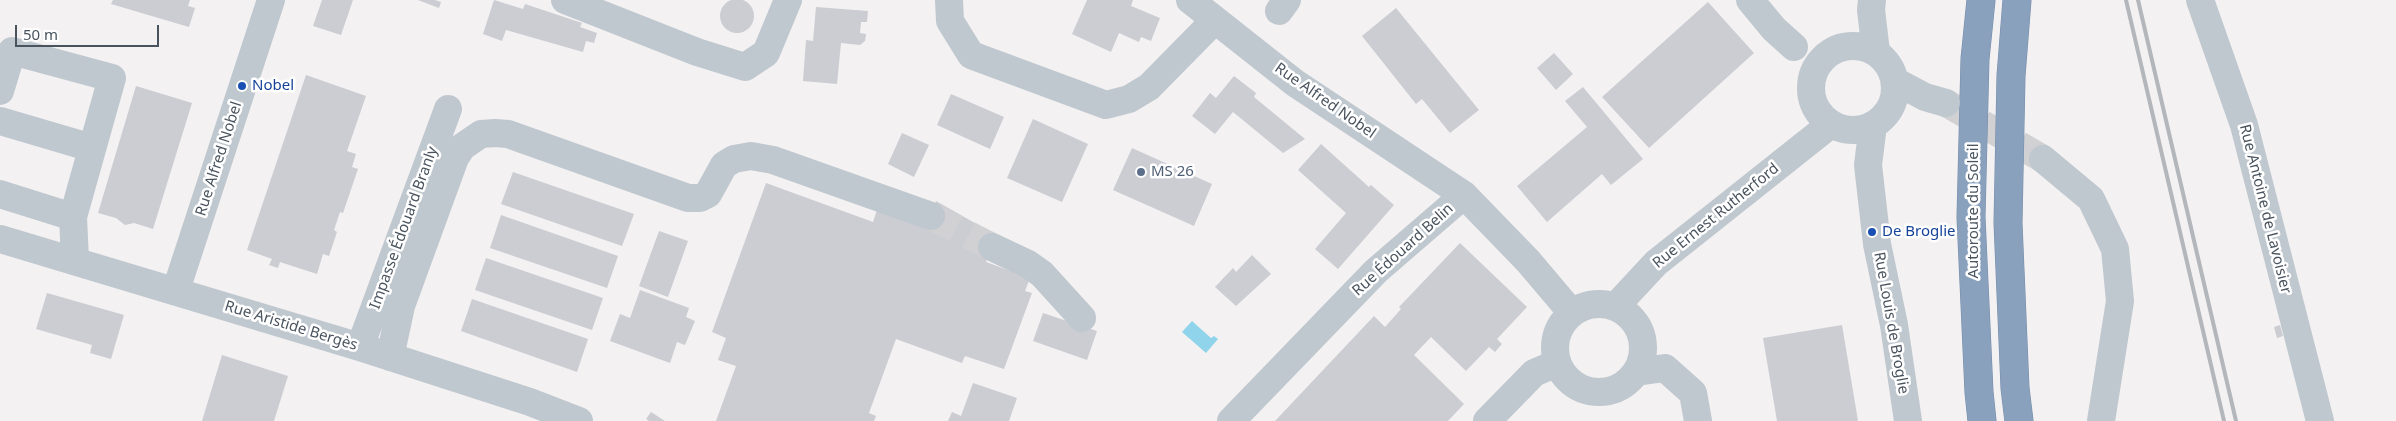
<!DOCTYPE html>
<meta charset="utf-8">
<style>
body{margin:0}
#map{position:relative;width:2396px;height:421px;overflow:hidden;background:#f3f1f1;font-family:"Noto Sans",sans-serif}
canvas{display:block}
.scale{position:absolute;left:15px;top:25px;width:144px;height:22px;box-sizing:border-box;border:2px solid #49535e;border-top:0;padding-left:6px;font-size:15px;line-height:18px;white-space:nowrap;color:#49535e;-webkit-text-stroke:4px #fff;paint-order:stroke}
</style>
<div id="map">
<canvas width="2396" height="421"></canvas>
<div class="scale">50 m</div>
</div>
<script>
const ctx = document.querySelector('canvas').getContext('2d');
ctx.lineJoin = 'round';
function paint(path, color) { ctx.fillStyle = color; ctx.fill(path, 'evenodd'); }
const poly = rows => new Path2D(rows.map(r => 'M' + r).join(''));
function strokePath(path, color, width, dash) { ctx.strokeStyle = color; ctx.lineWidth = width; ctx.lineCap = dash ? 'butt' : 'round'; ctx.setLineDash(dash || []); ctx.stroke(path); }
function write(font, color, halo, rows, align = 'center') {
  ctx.font = font + ' "Noto Sans",sans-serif'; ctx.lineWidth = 5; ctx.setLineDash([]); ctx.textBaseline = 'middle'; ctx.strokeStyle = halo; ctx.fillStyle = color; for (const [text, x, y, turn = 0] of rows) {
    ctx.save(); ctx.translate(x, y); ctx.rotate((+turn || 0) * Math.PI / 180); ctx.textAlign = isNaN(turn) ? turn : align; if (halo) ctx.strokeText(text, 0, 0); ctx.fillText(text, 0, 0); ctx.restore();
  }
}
paint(poly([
 [1192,321,1211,338,1214,336,1218,339,1206,353,1182,332]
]), '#8fd4eb');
paint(poly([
 '720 16a17 17 0 1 1 34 0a17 17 0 1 1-34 0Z',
 [113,0,190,0,188,6,195,8,189,27,111,4],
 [322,0,353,0,341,35,313,26],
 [418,0,435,0,441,2,439,8],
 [494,0,523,9,525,4,582,23,580,27,597,33,594,43,586,41,583,52,506,30,502,41,483,34],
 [1087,0,1133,0,1131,6,1160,18,1151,41,1141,37,1139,42,1119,33,1111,52,1072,34],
 [1708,2,1754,53,1649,148,1602,97],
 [816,7,868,11,867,22,861,22,860,33,866,34,865,41,860,45,841,43,837,84,803,81,806,40,813,41],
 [1396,8,1479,110,1450,133,1422,99,1416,104,1362,36],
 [1554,53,1573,74,1556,90,1537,68],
 [306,75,366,96,347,151,356,154,352,167,358,169,343,213,340,212,334,230,337,232,329,256,323,254,317,274,280,262,278,268,269,265,272,259,247,250],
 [1234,76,1256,93,1254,97,1305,139,1283,153,1233,112,1215,134,1192,116,1210,93,1216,98],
 [136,86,192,103,153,229,134,223,125,225,116,218,98,213],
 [1583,87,1643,159,1611,185,1602,174,1547,222,1517,186,1587,127,1565,101],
 [951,94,1004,117,990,149,937,125],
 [1033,119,1088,144,1062,202,1007,178],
 [902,133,929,145,914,177,888,164],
 [1321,144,1369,187,1371,185,1394,205,1338,269,1315,249,1346,213,1298,170],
 [1132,148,1212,184,1194,226,1113,190],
 [513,172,634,214,622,246,501,204],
 [766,183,873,222,877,210,927,228,936,201,996,235,986,262,1030,278,1025,291,1032,293,1004,369,965,356,962,363,896,339,869,413,876,416,874,421,716,421,736,366,718,360,726,338,712,332],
 [501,215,618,256,607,288,490,248],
 [659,231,688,241,668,297,639,286],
 [1460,243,1527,307,1497,339,1502,344,1495,352,1489,347,1466,371,1431,337,1414,355,1464,404,1448,421,1275,421,1374,316,1385,327,1401,309,1399,307],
 [1252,255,1271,274,1236,306,1215,287,1233,268,1236,272],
 [486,258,603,298,592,330,475,290],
 [640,290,689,308,686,317,695,321,685,345,677,342,670,363,610,341,620,314,630,318],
 [47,293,124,315,111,359,90,353,92,345,36,329],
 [472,299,588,339,577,372,461,331],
 [1043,313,1097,331,1087,360,1033,341],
 [1842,325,1858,421,1777,421,1763,338],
 [2280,325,2283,336,2277,338,2274,327],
 [222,355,288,376,274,421,202,421],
 [973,383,1017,398,1009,421,948,421,952,412,961,416],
 [651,412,665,421,649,421,646,419]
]), '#cbcdd3');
strokePath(poly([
 [1946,103,2043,159],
 [931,216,992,247]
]), '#d1d1d4', 28, [28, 14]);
const highway = poly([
 [1981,0,1975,59,1971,217,1979,392,1982,421],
 [2017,0,2011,76,2008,223,2015,388,2019,421]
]);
strokePath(highway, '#758caa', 29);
strokePath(poly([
 [565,0,697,52,745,67,766,53,788,0],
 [949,0,950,21,971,55,1106,105,1129,99,1149,87,1215,20],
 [1190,0,1295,83,1464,195,1528,261,1572,313],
 [1750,0,1774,29,1794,47],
 [1872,0,1871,10,1876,52],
 [2200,0,2244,125,2320,421],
 [1279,11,1287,0],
 '1811 88a42 42 0 1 1 84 0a42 42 0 1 1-84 0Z',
 [1895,81,1925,97,1946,103],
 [0,91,12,51,112,78,73,217,75,260],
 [0,121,92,148],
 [1873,125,1868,165,1877,244,1894,325,1908,421],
 [2043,159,2091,199,2115,249,2120,301,2101,421],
 [0,194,73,217],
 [0,239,360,347,530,402,579,421],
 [992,247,1028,264,1042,274,1082,318],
 [176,290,271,0],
 '1555 348a44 44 0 1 1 88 0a44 44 0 1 1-88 0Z',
 [1616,306,1656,263,1831,124],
 [360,347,448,109],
 [390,357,401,306,455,158,462,147,481,134,495,133,508,134,688,198,700,198,708,194,724,165,734,159,751,156,773,160,931,216],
 [1636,372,1665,368,1693,393,1698,421],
 [1231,421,1376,271,1464,195],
 [1487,421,1534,373,1557,363]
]), '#bfc7cf', 28);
strokePath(highway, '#8aa1be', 28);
strokePath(poly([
 [2126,0,2224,421],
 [2138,0,2236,421]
]), '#b3b6bb', 4);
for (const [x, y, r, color] of [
 [242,86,5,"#1a4fb4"],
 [1141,172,5,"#5c6f8a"],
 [1872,232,5,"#1a4fb4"]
]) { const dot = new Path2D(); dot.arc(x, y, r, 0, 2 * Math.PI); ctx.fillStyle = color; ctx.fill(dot); strokePath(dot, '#fff', 2); }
write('15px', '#164399', '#fff', [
 ["Nobel",252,86],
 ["De Broglie",1882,232]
], 'left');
write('15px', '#49535e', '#fff', [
 ["Rue Alfred Nobel",1325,101,35],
 ["Rue Alfred Nobel",219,159,-72],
 ["Rue Antoine de Lavoisier",2265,209,76],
 ["Autoroute du Soleil",1974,211,-90],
 ["Rue Ernest Rutherford",1716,216,-39],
 ["Impasse Édouard Branly",404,228,-70],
 ["Rue Édouard Belin",1403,250,-42],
 ["Rue Louis de Broglie",1891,323,80],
 ["Rue Aristide Bergès",291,326,17]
]);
write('15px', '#4e5e75', '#fff', [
 ["MS 26",1151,172]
], 'left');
</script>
